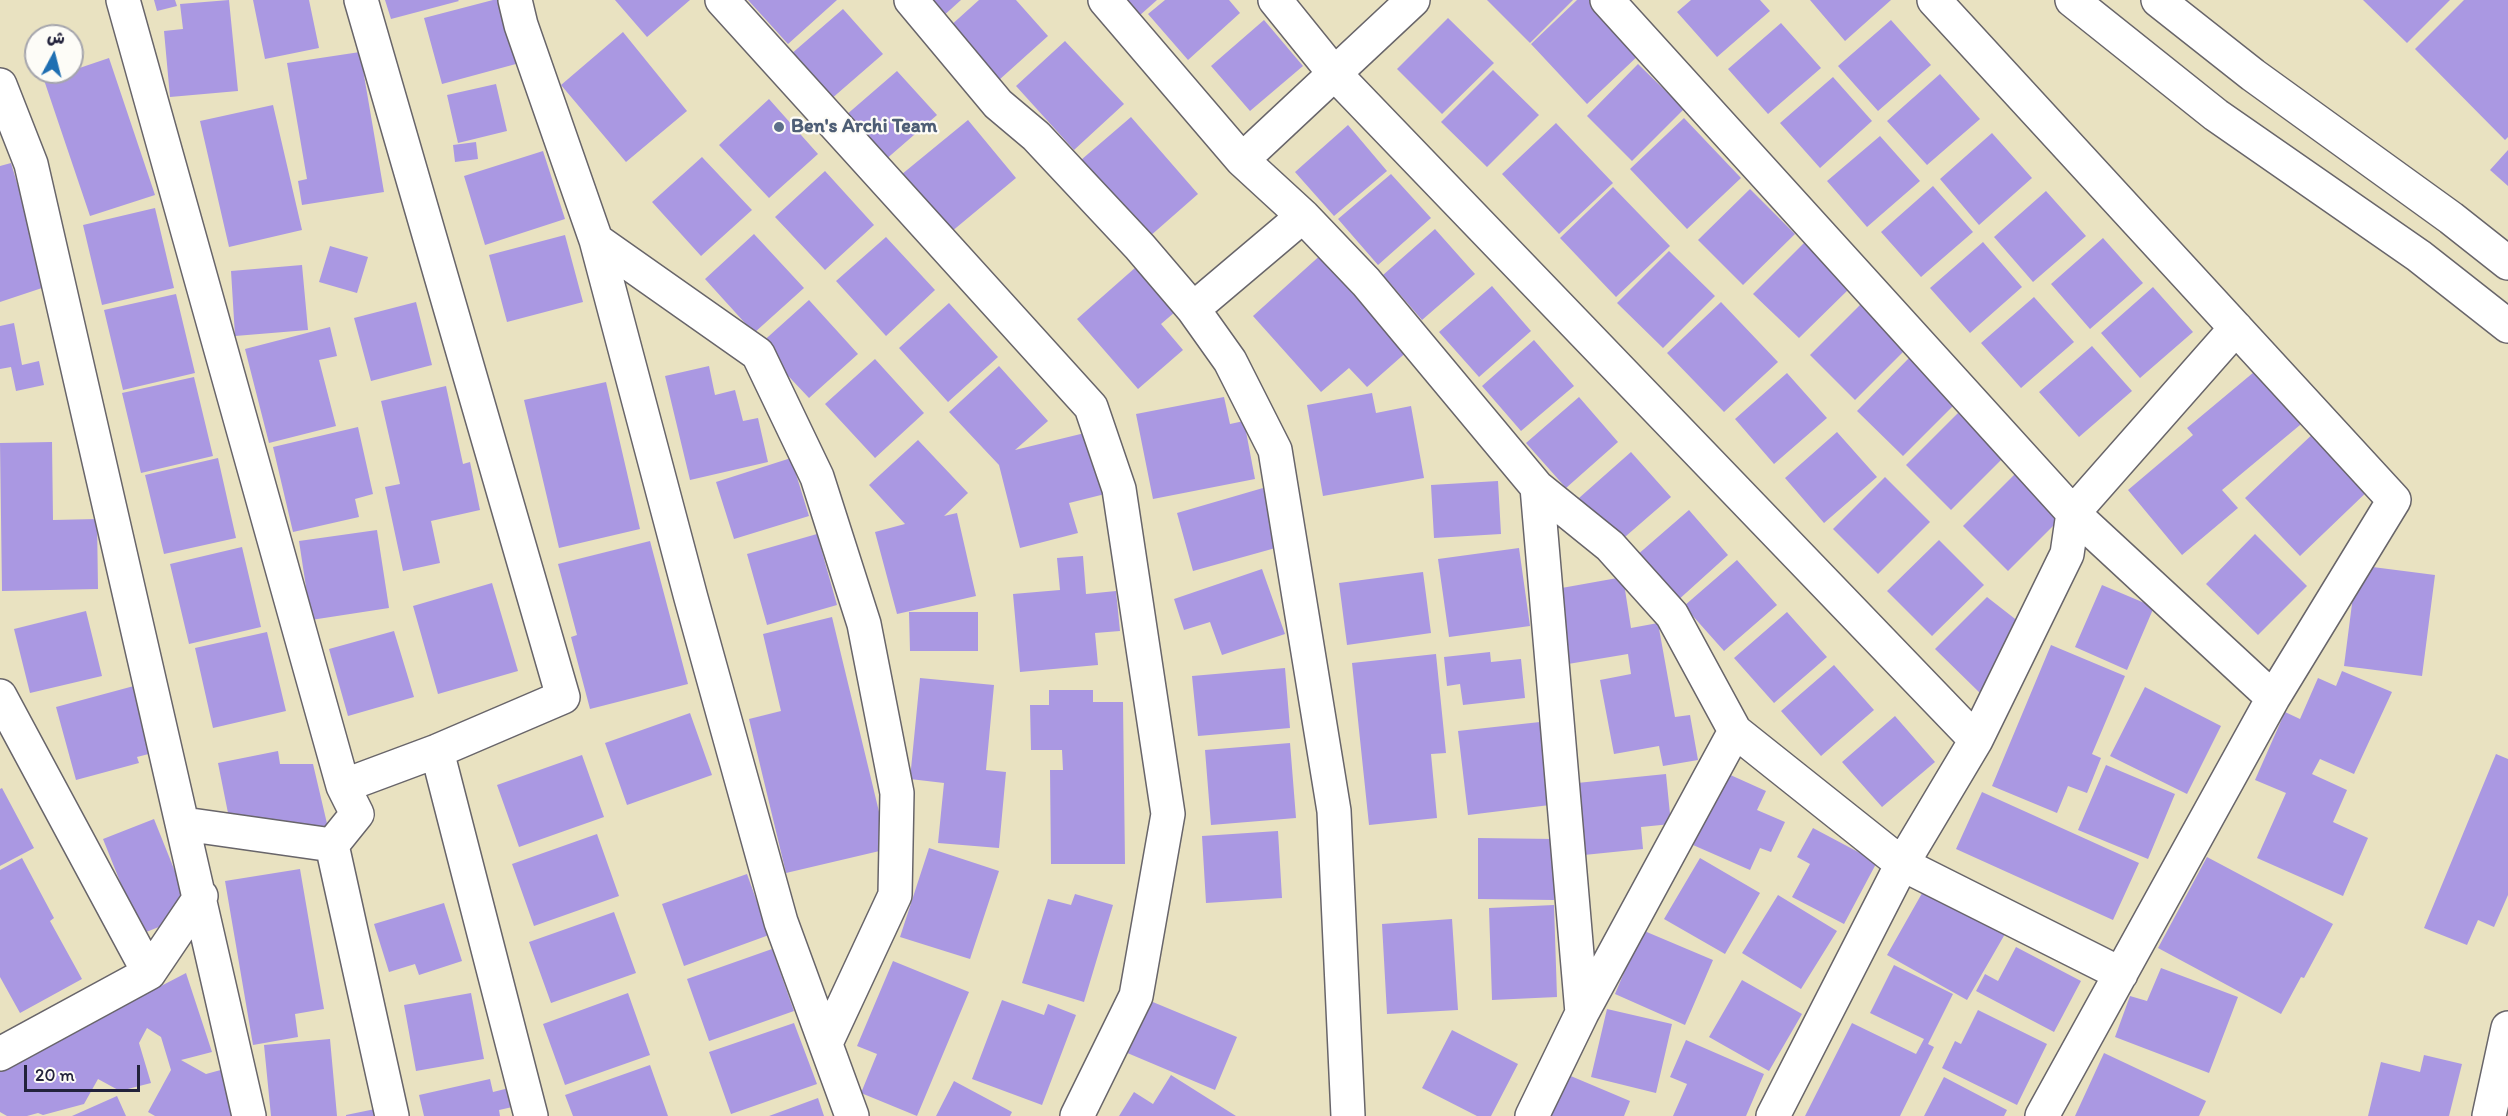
<!DOCTYPE html>
<meta charset="utf-8">
<style>
body{margin:0}
#map{position:relative;width:2508px;height:1116px;overflow:hidden;background:#e9e2c1;font-family:Itim,"Playpen Sans Arabic",sans-serif}
canvas{display:block}
.north{position:absolute;left:24px;top:24px;width:60px;height:60px;box-sizing:border-box;background:#fdfcf7;border:2px solid #a5a5ac;border-radius:50%;rotate:7deg;font-size:16px;font-weight:700;line-height:24px;text-align:center;color:#22223b}
.north::after{content:'';display:block;margin:auto;width:21px;height:27px;background:#1f6fb2;clip-path:polygon(50% 0,100% 100%,50% 72%,0 100%)}
.scale{position:absolute;left:24px;top:1065px;width:116px;height:27px;box-sizing:border-box;border:3px solid #22223b;border-top:0;padding-left:8px;font-size:18px;line-height:21px;white-space:nowrap;color:#22223b;-webkit-text-stroke:4px #fdfcf7;paint-order:stroke}
</style>
<div id="map">
<canvas width="2508" height="1116"></canvas>
<div class="north">ش</div>
<div class="scale">20 m</div>
</div>
<script>
const ctx = document.querySelector('canvas').getContext('2d');
ctx.lineJoin = 'round';
function paint(path, color) { ctx.fillStyle = color; ctx.fill(path, 'evenodd'); }
const poly = rows => new Path2D(rows.map(r => 'M' + r).join(''));
function strokePath(path, color, width, dash) { ctx.strokeStyle = color; ctx.lineWidth = width; ctx.lineCap = dash ? 'butt' : 'round'; ctx.setLineDash(dash || []); ctx.stroke(path); }
function write(font, color, halo, rows, align = 'center') {
  ctx.font = font + ' Itim,sans-serif'; ctx.lineWidth = 4.5; ctx.setLineDash([]); ctx.textBaseline = 'middle'; ctx.strokeStyle = halo; ctx.fillStyle = color; for (const [text, x, y, turn = 0] of rows) {
    ctx.save(); ctx.translate(x, y); ctx.rotate((+turn || 0) * Math.PI / 180); ctx.textAlign = isNaN(turn) ? turn : align; if (halo) ctx.strokeText(text, 0, 0); ctx.fillText(text, 0, 0); ctx.restore();
  }
}
paint(poly([
 [154,0,175,0,177,6,157,11],
 [229,0,238,91,170,97,164,31,183,29,180,4],
 [253,0,309,0,319,48,265,59],
 [385,0,458,0,459,1,391,19],
 [493,0,510,0,527,61,442,84,424,18],
 [615,0,690,0,647,37],
 [748,0,837,0,788,44],
 [925,0,961,0,941,18],
 [979,0,1016,0,1048,36,999,80,949,27],
 [1125,0,1157,0,1139,16],
 [1165,0,1229,0,1240,13,1188,60,1148,14],
 [1487,0,1573,0,1530,43],
 [1577,0,1591,0,1641,53,1587,104,1531,44],
 [1691,0,1760,0,1770,11,1717,57,1677,12],
 [1810,0,1891,0,1845,41],
 [2363,0,2450,0,2407,43],
 [2464,0,2508,0,2508,137,2505,140,2415,49],
 [843,9,883,54,830,100,790,55],
 [1448,18,1494,63,1442,114,1397,69],
 [1264,20,1303,66,1250,111,1211,66],
 [1891,20,1931,65,1878,111,1838,66],
 [1781,23,1821,68,1768,114,1728,69],
 [623,32,687,111,626,162,561,85],
 [1065,41,1124,104,1074,150,1016,86],
 [360,52,384,192,302,205,298,181,307,179,287,63],
 [109,58,155,195,90,216,44,80],
 [1638,64,1684,109,1632,161,1587,116],
 [1493,70,1539,115,1487,167,1441,122],
 [897,71,937,115,884,161,845,116],
 [1940,74,1980,119,1927,165,1887,121],
 [1833,77,1872,121,1820,168,1780,123],
 [496,84,507,131,458,143,447,95],
 [769,99,818,154,769,198,719,145],
 [273,105,302,230,229,247,200,121],
 [1131,117,1198,194,1149,237,1081,160],
 [1684,118,1741,178,1687,229,1630,169],
 [968,120,1016,178,945,237,896,179],
 [1556,123,1613,183,1559,234,1502,174],
 [1348,125,1387,171,1334,216,1295,172],
 [1992,133,2032,178,1979,225,1940,179],
 [1880,136,1920,181,1867,227,1827,181],
 [476,142,478,159,455,162,453,145],
 [2508,150,2508,186,2490,170],
 [543,151,565,219,485,245,464,176],
 [702,157,752,210,701,256,652,202],
 [11,163,48,286,0,302,0,166],
 [825,171,874,225,825,270,775,217],
 [1391,174,1431,218,1378,265,1338,219],
 [1933,186,1973,232,1921,277,1881,232],
 [1613,187,1670,246,1616,297,1560,238],
 [1750,189,1795,234,1743,285,1698,240],
 [2046,191,2086,236,2033,282,1994,237],
 [155,208,174,288,102,305,83,225],
 [1435,229,1475,274,1422,320,1383,275],
 [754,234,804,288,754,333,705,279],
 [565,235,583,302,507,322,489,255],
 [886,237,935,290,886,336,836,281],
 [2103,238,2143,283,2090,329,2051,284],
 [1805,242,1851,287,1799,338,1753,294],
 [1983,242,2022,287,1970,333,1930,288],
 [330,246,368,257,357,293,319,282],
 [1669,251,1715,296,1663,348,1617,303],
 [1324,252,1410,349,1367,387,1349,368,1321,392,1253,316],
 [302,265,308,330,235,336,231,271],
 [1136,267,1175,312,1161,324,1183,350,1138,389,1077,319],
 [1492,286,1531,331,1479,377,1439,332],
 [2153,287,2193,332,2140,378,2101,333],
 [176,294,195,373,123,390,104,310],
 [2034,297,2074,342,2021,388,1981,343],
 [809,300,858,354,809,398,759,345],
 [416,302,432,365,371,381,354,318],
 [1721,302,1778,362,1724,412,1667,353],
 [949,303,998,357,948,402,899,348],
 [1862,303,1907,348,1855,400,1810,355],
 [14,323,22,365,39,361,44,385,16,391,11,367,0,369,0,326],
 [330,327,337,356,319,360,336,426,269,443,245,349],
 [1534,340,1574,386,1521,431,1482,386],
 [2092,346,2132,391,2079,437,2039,392],
 [1909,358,1955,404,1903,456,1857,411],
 [875,359,924,413,875,458,825,404],
 [709,366,715,395,735,390,743,421,758,418,768,462,690,480,665,376],
 [999,366,1048,421,1015,450,1093,431,1109,493,1069,503,1078,533,1020,548,999,465,949,412],
 [2260,367,2306,420,2222,490,2238,508,2182,555,2128,490,2193,435,2187,428],
 [1787,373,1827,418,1774,464,1735,419],
 [194,377,213,456,141,473,122,393],
 [606,382,640,529,559,548,524,400],
 [446,386,463,464,470,462,480,510,431,521,440,563,403,571,385,487,400,484,381,401],
 [1372,393,1376,413,1411,406,1424,478,1323,496,1307,405],
 [1224,397,1230,424,1244,421,1255,479,1153,499,1136,414],
 [1579,397,1618,442,1566,488,1526,443],
 [1958,413,2003,458,1951,510,1906,465],
 [358,427,373,494,355,499,359,517,293,532,273,447],
 [2318,429,2373,486,2300,556,2245,498],
 [1837,432,1877,477,1824,523,1785,478],
 [918,440,968,493,944,516,957,513,976,596,897,614,875,532,905,524,869,485],
 [52,442,53,520,97,519,98,589,2,591,0,443],
 [1631,452,1671,497,1618,543,1579,498],
 [218,458,236,538,164,554,145,475],
 [791,458,809,516,734,539,716,482],
 [2015,474,2060,519,2008,571,1963,526],
 [1885,477,1930,522,1878,574,1833,529],
 [1498,481,1501,534,1434,538,1431,485],
 [1263,488,1279,547,1193,571,1177,513],
 [1689,510,1728,555,1676,602,1636,556],
 [377,530,389,608,311,620,299,541],
 [817,534,837,605,767,625,747,554],
 [2255,534,2307,586,2258,635,2206,584],
 [1939,540,1984,585,1932,636,1887,591],
 [650,541,688,684,590,709,571,637,577,635,558,564],
 [242,547,261,627,189,644,170,564],
 [1519,548,1530,626,1449,637,1438,559],
 [1083,556,1086,594,1116,591,1120,631,1095,633,1098,665,1020,672,1013,594,1060,590,1057,558],
 [1737,560,1777,605,1724,651,1684,606],
 [2357,565,2435,575,2422,676,2344,666],
 [1262,569,1285,634,1222,655,1210,622,1184,630,1174,599],
 [1423,572,1431,633,1347,645,1339,583],
 [1623,577,1631,628,1658,623,1675,717,1690,715,1698,760,1663,766,1659,746,1614,754,1600,680,1631,674,1628,654,1568,664,1556,589],
 [492,583,518,671,438,694,413,606],
 [2102,585,2154,607,2127,670,2075,647],
 [1987,597,2019,622,1981,694,1935,649],
 [86,611,102,676,30,693,14,629],
 [909,612,978,612,978,651,910,651],
 [1787,612,1827,657,1774,703,1734,658],
 [832,617,888,849,786,873,749,719,781,711,763,634],
 [394,631,414,697,348,716,329,649],
 [267,632,286,711,213,728,195,648],
 [2051,645,2125,676,2092,754,2101,758,2087,793,2068,786,2057,813,1992,786],
 [1490,652,1491,662,1521,659,1525,698,1463,705,1460,684,1447,686,1444,657],
 [1436,654,1446,753,1431,754,1437,818,1369,825,1352,663],
 [1834,665,1874,710,1821,756,1781,711],
 [1285,668,1290,728,1198,736,1192,676],
 [2342,671,2392,692,2354,774,2320,759,2312,774,2347,790,2333,822,2368,838,2343,896,2257,858,2286,793,2255,780,2285,712,2300,719,2318,678,2336,686],
 [920,678,994,685,986,770,1006,772,999,848,938,843,944,783,910,779],
 [145,683,164,750,137,757,139,763,76,780,56,707],
 [2145,687,2221,726,2187,794,2110,756],
 [1049,690,1093,690,1093,702,1123,702,1125,864,1051,864,1050,770,1063,770,1062,750,1031,750,1030,705,1049,705],
 [690,713,712,775,627,805,605,743],
 [1895,716,1935,762,1882,807,1842,762],
 [1540,722,1550,805,1468,815,1458,731],
 [1290,743,1296,818,1211,825,1205,750],
 [278,751,280,764,313,764,329,832,230,823,218,763],
 [2496,754,2508,759,2508,895,2494,927,2478,920,2467,945,2424,928],
 [582,755,604,817,519,847,497,785],
 [2106,765,2175,794,2148,859,2078,830],
 [1726,773,1766,791,1757,810,1785,822,1771,852,1760,848,1750,870,1693,845],
 [1666,774,1671,824,1641,827,1643,849,1584,855,1577,783],
 [2,788,34,848,0,866,0,789],
 [1982,792,2139,863,2113,920,1956,849],
 [154,819,192,914,141,934,103,839],
 [1813,828,1877,862,1844,924,1792,897,1810,864,1797,857],
 [1278,831,1282,898,1206,903,1202,836],
 [597,834,619,896,534,926,512,864],
 [1478,838,1555,839,1554,900,1478,899],
 [929,848,999,871,970,959,900,937],
 [2207,857,2333,924,2304,978,2301,977,2281,1014,2158,948],
 [22,858,54,918,50,921,82,979,20,1013,0,977,0,870],
 [1700,858,1760,893,1725,954,1664,919],
 [300,869,324,1009,295,1014,298,1037,253,1045,225,881],
 [747,874,769,935,684,966,662,904],
 [1925,888,2005,934,1967,1000,1887,955],
 [1075,894,1113,905,1084,1002,1022,983,1048,899,1071,905],
 [1778,895,1837,931,1801,989,1742,953],
 [444,903,462,961,419,975,415,964,389,972,374,924],
 [1554,905,1557,997,1492,1000,1489,908],
 [614,912,636,973,551,1003,529,942],
 [1452,919,1458,1010,1387,1014,1382,924],
 [1642,930,1713,960,1685,1025,1615,994],
 [2016,947,2081,981,2054,1032,1976,991,1985,974,1998,981],
 [772,949,794,1011,709,1041,687,979],
 [893,961,969,992,917,1116,861,1093,877,1054,857,1046],
 [1894,965,1953,994,1928,1044,1934,1047,1900,1116,1805,1116,1852,1023,1916,1054,1924,1039,1870,1013],
 [2161,968,2238,997,2209,1073,2115,1037,2130,996,2147,1001],
 [186,973,212,1052,181,1060,206,1074,228,1068,242,1116,155,1116,148,1112,171,1070,161,1037,147,1028,139,1043,151,1083,120,1091,98,1079,84,1104,43,1115,38,1113,27,1116,7,1116,0,1112,0,1070],
 [1742,980,1802,1014,1769,1071,1709,1037],
 [471,993,484,1059,416,1071,404,1005],
 [628,993,650,1055,565,1085,543,1024],
 [1002,1000,1044,1015,1048,1004,1076,1015,1042,1105,972,1079],
 [1148,1000,1237,1037,1215,1090,1125,1052],
 [1607,1009,1672,1024,1656,1093,1591,1077],
 [1978,1010,2047,1044,2017,1105,1942,1068,1955,1041,1961,1044],
 [794,1023,817,1084,731,1114,709,1052],
 [1452,1030,1518,1064,1491,1116,1477,1116,1422,1088],
 [330,1039,337,1116,271,1116,264,1045],
 [1686,1040,1764,1074,1746,1116,1673,1116,1687,1084,1670,1077],
 [2104,1053,2206,1101,2199,1116,2075,1116],
 [2424,1055,2462,1064,2449,1116,2368,1116,2381,1062,2420,1072],
 [650,1065,668,1116,573,1116,565,1095],
 [1566,1074,1630,1101,1624,1116,1548,1116],
 [1171,1075,1236,1116,1119,1116,1134,1092,1153,1104],
 [1944,1077,2007,1110,2004,1116,1924,1116],
 [490,1079,493,1092,521,1085,526,1104,499,1110,500,1116,424,1116,419,1095],
 [954,1081,1012,1112,1010,1116,936,1116],
 [117,1096,126,1116,72,1116],
 [818,1098,824,1116,769,1116],
 [380,1108,381,1116,346,1116,346,1115]
]), '#aa98e2');
const minor = poly([
 [123,0,343,786,357,814,332,845,392,1116],
 [515,0,521,25,596,240,691,598,781,922,852,1116],
 [722,0,1091,407,1119,489,1168,814,1136,996,1077,1116],
 [911,0,998,104,1036,136,1140,247,1193,309,1230,361,1275,450,1334,811,1348,1116],
 [1105,0,1242,160,1303,216,1366,282,1537,487,1610,546,1672,615,1735,731,1902,864,2121,974],
 [1275,0,1334,73,1976,740],
 [1607,0,2073,513,2067,554,1976,740,1902,864,1773,1116],
 [1934,0,2394,500,2273,698,2042,1116],
 [0,85,31,164,249,1116],
 [1242,160,1413,0],
 [596,240,758,354,817,477,864,624,897,793,895,895,826,1043],
 [1193,309,1303,216],
 [2236,328,2073,513,2273,698],
 [1537,487,1582,1013],
 [0,696,149,973],
 [437,751,531,1116],
 [343,786,437,751,563,697,361,0],
 [184,824,332,845],
 [0,1054,149,973,201,896],
 [1532,1116,1582,1013,1735,731],
 [2489,1116,2508,1028]
]);
const secondary = poly([
 [2072,0,2216,115,2419,256,2508,326],
 [2158,0,2253,75,2451,218,2508,263]
]);
strokePath(minor, '#68656a', 36);
strokePath(secondary, '#68656a', 36);
strokePath(minor, '#fff', 33);
strokePath(secondary, '#fff', 33);
for (const [x, y, r, color] of [
 [779,127,6,"#5c6f8a"]
]) { const dot = new Path2D(); dot.arc(x, y, r, 0, 2 * Math.PI); ctx.fillStyle = color; ctx.fill(dot); strokePath(dot, '#fdfcf7', 2); }
write('bold 20px', '#4e5e75', '#fdfcf7', [
 ["Ben's Archi Team",791,127]
], 'left');
</script>
